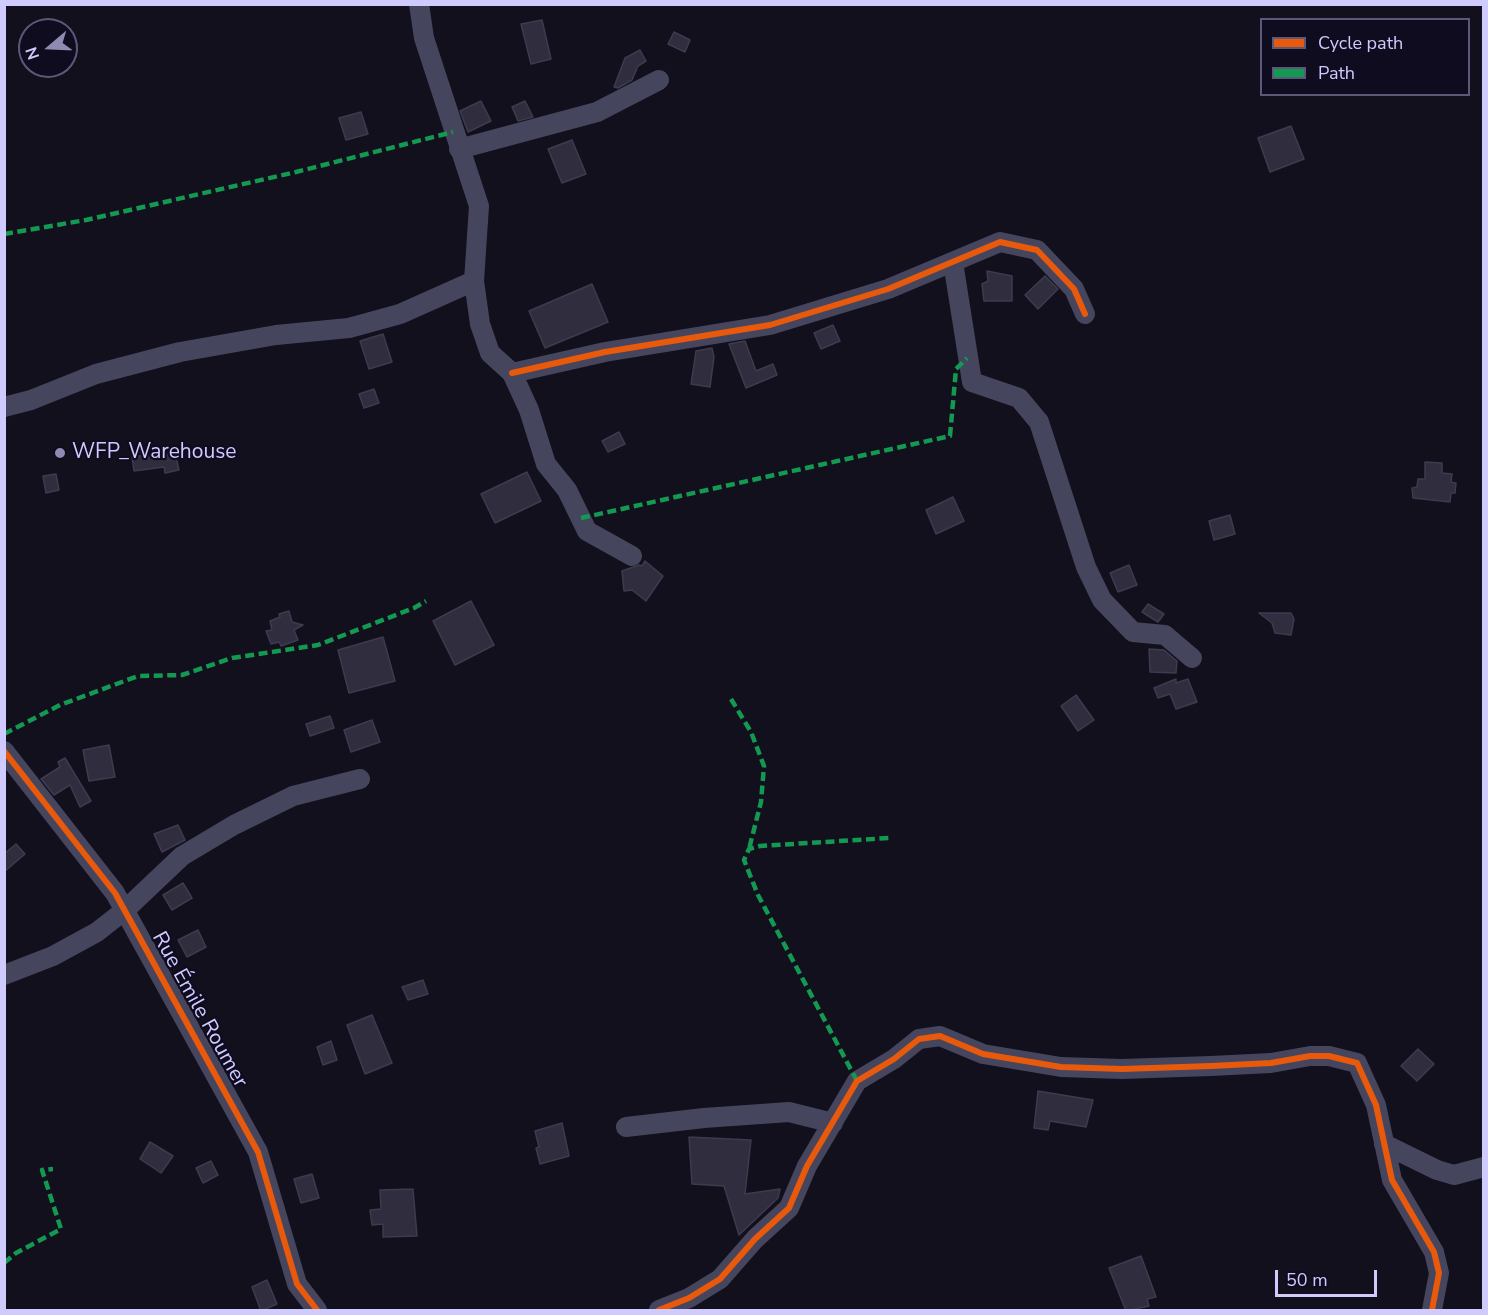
<!DOCTYPE html>
<meta charset="utf-8">
<style>
body{margin:0}
#map{position:relative;width:1488px;height:1315px;overflow:hidden;background:#12101c;font-family:"Nunito Sans",sans-serif}
canvas{display:block}
.frame{position:absolute;inset:0;border:6px solid #d0cbff;pointer-events:none}
.legend{position:absolute;left:1260px;top:18px;width:210px;height:78px;box-sizing:border-box;background:#0f0c20;border:2px solid #5c5879;margin:0;padding:8px 10px;list-style:none;font-size:18px;color:#d0cbff}
.legend li{display:flex;align-items:center;gap:12px;height:30px}
.legend b{width:30px;border:2px solid #5c5879}
.north{position:absolute;left:18px;top:18px;width:60px;height:60px;box-sizing:border-box;background:#0f0c20;border:2px solid #5c5879;border-radius:50%;rotate:251deg;font-size:16px;font-weight:700;line-height:24px;text-align:center;color:#d0cbff}
.north::after{content:'';display:block;margin:auto;width:21px;height:27px;background:#8e8ab0;clip-path:polygon(50% 0,100% 100%,50% 72%,0 100%)}
.scale{position:absolute;left:1275px;top:1270px;width:102px;height:27px;box-sizing:border-box;border:3px solid #d0cbff;border-top:0;padding-left:8px;font-size:18px;line-height:21px;white-space:nowrap;color:#d0cbff;-webkit-text-stroke:4px #0f0c20;paint-order:stroke}
</style>
<div id="map">
<canvas width="1488" height="1315"></canvas>
<div class="frame"></div>
<ul class="legend">
<li><b style="height:8px;background:#e8590c"></b>Cycle path</li>
<li><b style="height:8px;background:#139951"></b>Path</li>
</ul>
<div class="north">N</div>
<div class="scale">50 m</div>
</div>
<script>
const ctx = document.querySelector('canvas').getContext('2d');
ctx.lineJoin = 'round';
function paint(path, color) { ctx.fillStyle = color; ctx.fill(path, 'evenodd'); }
const poly = rows => new Path2D(rows.map(r => 'M' + r).join(''));
function strokePath(path, color, width, dash) { ctx.strokeStyle = color; ctx.lineWidth = width; ctx.lineCap = dash ? 'butt' : 'round'; ctx.setLineDash(dash || []); ctx.stroke(path); }
function write(font, color, halo, rows, align = 'center') {
  ctx.font = font + ' "Nunito Sans",sans-serif'; ctx.lineWidth = 4.5; ctx.setLineDash([]); ctx.textBaseline = 'middle'; ctx.strokeStyle = halo; ctx.fillStyle = color; for (const [text, x, y, turn = 0] of rows) {
    ctx.save(); ctx.translate(x, y); ctx.rotate((+turn || 0) * Math.PI / 180); ctx.textAlign = isNaN(turn) ? turn : align; if (halo) ctx.strokeText(text, 0, 0); ctx.fillText(text, 0, 0); ctx.restore();
  }
}
const building = poly([
 [542,20,551,59,531,64,521,24,542,20],
 [674,32,690,40,685,52,668,44,674,32],
 [640,50,646,61,638,66,632,80,618,88,614,87,625,58,640,50],
 [481,101,491,121,468,132,460,111,481,101],
 [525,101,533,117,518,121,512,107,525,101],
 [361,112,368,134,346,140,339,118,361,112],
 [1291,126,1304,159,1270,172,1258,138,1291,126],
 [572,140,586,174,562,183,548,149,572,140],
 [987,271,1012,276,1012,301,984,301,982,284,988,281,987,271],
 [1045,276,1058,289,1038,309,1025,295,1045,276],
 [592,284,608,322,545,348,529,311,592,284],
 [833,325,840,341,821,349,814,333,833,325],
 [383,334,392,362,369,369,360,341,383,334],
 [745,341,756,371,773,364,777,375,746,388,729,344,745,341],
 [712,348,714,357,710,387,691,384,696,351,712,348],
 [374,389,379,403,364,408,359,394,374,389],
 [619,432,625,444,608,452,602,441,619,432],
 [175,453,179,470,165,473,164,467,134,471,132,457,152,454,152,458,175,453],
 [1425,462,1442,463,1442,473,1452,474,1451,482,1456,483,1455,493,1451,493,1450,502,1413,498,1412,488,1417,487,1418,479,1425,479,1425,462],
 [527,472,541,501,495,523,481,494,527,472],
 [56,474,59,490,46,493,43,476,56,474],
 [953,497,964,521,936,534,926,510,953,497],
 [1230,515,1235,534,1214,540,1209,521,1230,515],
 [645,561,663,576,646,601,632,590,624,591,622,571,639,565,642,566,645,561],
 [1129,565,1137,585,1118,592,1110,573,1129,565],
 [471,601,494,645,455,665,433,621,471,601],
 [1148,604,1164,614,1158,622,1142,612,1148,604],
 [289,611,292,622,303,625,294,630,298,640,281,646,279,642,271,644,266,631,272,630,270,621,280,617,279,614,289,611],
 [1259,613,1291,613,1294,619,1291,635,1275,633,1272,623,1259,613],
 [383,637,395,681,349,693,338,650,383,637],
 [1149,649,1164,650,1177,661,1176,673,1150,672,1149,649],
 [1176,679,1176,683,1188,679,1197,702,1176,709,1170,694,1158,698,1154,688,1176,679],
 [1076,695,1094,720,1078,731,1061,706,1076,695],
 [330,716,334,728,310,736,306,724,330,716],
 [372,720,380,742,351,752,344,730,372,720],
 [109,745,115,777,89,781,83,750,109,745],
 [65,758,91,801,80,807,70,785,54,795,41,779,60,767,58,762,65,758],
 [178,825,185,840,162,852,154,834,178,825],
 [16,844,25,854,4,872,4,854,16,844],
 [183,883,192,898,172,910,163,895,183,883],
 [198,930,206,947,187,957,178,940,198,930],
 [423,980,428,994,408,1000,402,987,423,980],
 [372,1015,392,1063,365,1074,347,1025,372,1015],
 [331,1041,337,1060,323,1065,317,1047,331,1041],
 [1418,1049,1434,1064,1417,1081,1401,1066,1418,1049],
 [1038,1091,1093,1100,1086,1127,1050,1121,1048,1130,1034,1128,1038,1091],
 [562,1123,569,1156,540,1164,536,1148,539,1147,535,1131,562,1123],
 [689,1137,751,1140,745,1194,780,1189,778,1198,739,1235,724,1186,692,1184,689,1137],
 [150,1142,173,1156,161,1173,140,1159,150,1142],
 [211,1161,218,1175,203,1183,196,1168,211,1161],
 [312,1174,319,1198,301,1203,294,1179,312,1174],
 [413,1189,417,1236,383,1237,383,1224,372,1225,370,1210,381,1209,380,1190,413,1189],
 [1141,1256,1156,1297,1147,1299,1149,1306,1126,1311,1109,1268,1141,1256],
 [267,1280,277,1304,261,1311,252,1287,267,1280]
]);
paint(building, '#302e3e');
strokePath(building, '#3e3a50', 1.5);
strokePath(poly([
 [419,4,424,38,479,206,474,281,480,324,490,353,512,373,529,410,546,464,567,490,587,531,632,556],
 [459,149,597,112,659,80],
 [953,262,972,382,1019,398,1039,422,1086,567,1102,600,1133,632,1165,635,1192,658],
 [512,373,605,352,770,325,888,289,1000,242,1037,250,1074,289,1085,314],
 [4,407,31,400,96,374,180,352,276,335,349,328,400,314,474,281],
 [4,751,115,893,258,1152,297,1284,317,1310],
 [4,975,53,956,97,932,125,910,182,856,234,825,293,796,360,779],
 [626,1127,704,1118,789,1112,833,1123],
 [1384,1144,1437,1170,1454,1175,1484,1167],
 [659,1310,689,1298,720,1279,755,1239,789,1208,807,1166,857,1081,894,1059,919,1039,940,1036,983,1054,1061,1067,1122,1069,1211,1066,1271,1063,1310,1056,1329,1056,1357,1063,1376,1105,1392,1180,1434,1252,1439,1273,1432,1310]
]), '#45455d', 20);
strokePath(poly([
 [4,234,86,220,296,172,453,132],
 [581,518,950,436,956,369,967,358],
 [731,699,751,732,764,766,761,802,749,849],
 [4,734,60,705,138,676,182,675,232,658,318,645,414,608,426,601],
 [857,1081,758,895,744,860,749,849,760,846,889,838],
 [4,1263,16,1253,61,1229,42,1170,53,1169]
]), '#139951', 4.5, [9, 4.5]);
strokePath(poly([
 [512,373,605,352,770,325,888,289,1000,242,1037,250,1074,289,1085,314],
 [4,751,115,893,258,1152,297,1284,317,1310],
 [659,1310,689,1298,720,1279,755,1239,789,1208,807,1166,857,1081,894,1059,919,1039,940,1036,983,1054,1061,1067,1122,1069,1211,1066,1271,1063,1310,1056,1329,1056,1357,1063,1376,1105,1392,1180,1434,1252,1439,1273,1432,1310]
]), '#e8590c', 6);
for (const [x, y, r, color] of [
 [60,453,6,"#8e8ab0"]
]) { const dot = new Path2D(); dot.arc(x, y, r, 0, 2 * Math.PI); ctx.fillStyle = color; ctx.fill(dot); strokePath(dot, '#0f0c20', 2); }
write('21px', '#d0cbff', '#0f0c20', [
 ["WFP_Warehouse",72,453]
], 'left');
write('21px', '#d0cbff', '#0f0c20', [
 ["Rue Émile Roumer",199,1010,61]
]);
</script>
